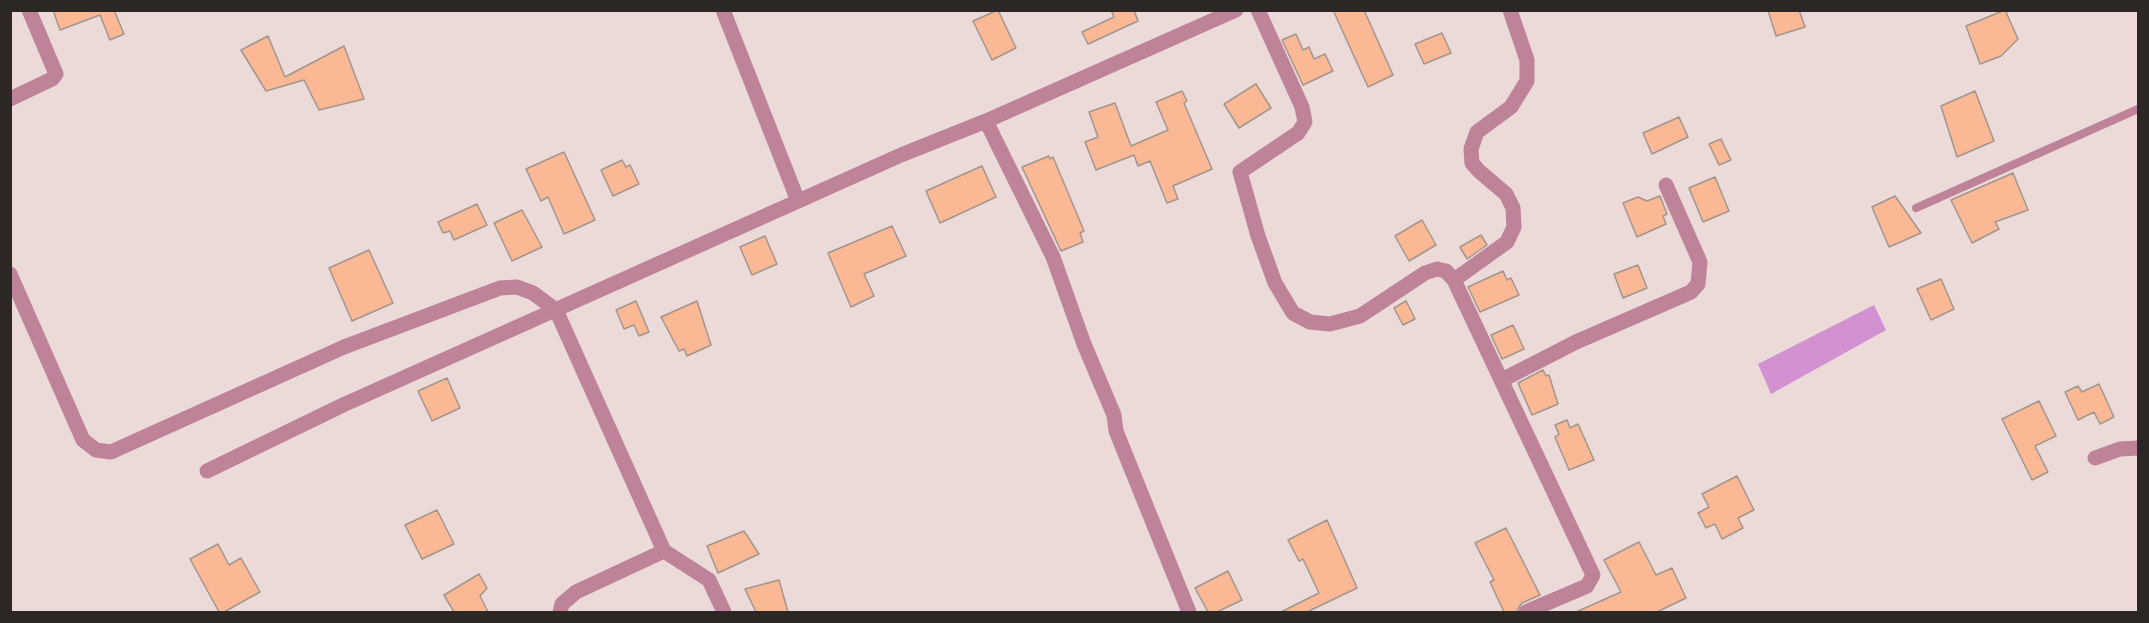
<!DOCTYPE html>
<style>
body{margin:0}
#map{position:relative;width:2149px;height:623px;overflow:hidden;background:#ebdad8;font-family:Inter,sans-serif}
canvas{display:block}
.frame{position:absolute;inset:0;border:12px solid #2c2625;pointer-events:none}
</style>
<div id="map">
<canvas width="2149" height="623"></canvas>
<div class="frame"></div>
</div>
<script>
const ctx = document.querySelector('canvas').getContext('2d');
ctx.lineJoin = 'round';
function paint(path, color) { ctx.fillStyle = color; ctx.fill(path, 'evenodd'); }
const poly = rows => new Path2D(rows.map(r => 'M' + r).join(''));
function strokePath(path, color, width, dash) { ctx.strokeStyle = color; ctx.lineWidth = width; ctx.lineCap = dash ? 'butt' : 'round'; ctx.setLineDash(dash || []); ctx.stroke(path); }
paint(poly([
 [1874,305,1886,330,1771,394,1758,364]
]), '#d291d0');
const building = poly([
 [53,10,114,10,124,34,110,40,100,15,60,30,53,10],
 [998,10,1016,48,992,60,973,21,998,10],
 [1111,10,1134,10,1138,21,1088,44,1082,32,1114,17,1111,10],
 [1333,10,1364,10,1393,75,1368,87,1333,10],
 [1768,10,1799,10,1805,27,1776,36,1768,10],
 [2005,10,2018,39,2001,56,1980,64,1966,26,2005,10],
 [1442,33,1451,53,1424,64,1415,44,1442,33],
 [1296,34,1303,50,1309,47,1314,59,1325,54,1333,71,1303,85,1282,40,1296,34],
 [268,36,285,77,344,46,364,99,319,110,304,80,266,91,241,50,268,36],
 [1256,84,1271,108,1239,128,1224,104,1256,84],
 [1182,91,1187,101,1184,103,1212,169,1173,186,1178,199,1167,203,1150,161,1138,166,1134,155,1096,170,1085,142,1098,137,1089,112,1115,103,1131,146,1168,130,1156,102,1182,91],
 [1975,91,1994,141,1957,157,1941,106,1975,91],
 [1679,117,1688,137,1652,154,1643,133,1679,117],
 [1721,139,1731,160,1719,165,1709,144,1721,139],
 [564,152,595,220,564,234,548,197,541,201,526,169,564,152],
 [1049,156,1050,159,1053,157,1084,231,1080,233,1083,242,1061,251,1022,167,1049,156],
 [622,160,626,167,630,165,639,184,613,196,601,170,622,160],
 [982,166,996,197,940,223,926,191,982,166],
 [2013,173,2028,210,1995,222,1999,229,1972,243,1951,200,2013,173],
 [1715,177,1729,211,1703,222,1689,188,1715,177],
 [1660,196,1667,214,1663,216,1666,224,1637,237,1623,203,1638,197,1647,201,1660,196],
 [1895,196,1921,233,1889,247,1872,207,1895,196],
 [477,204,487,225,454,240,450,231,443,233,438,222,477,204],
 [522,210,542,247,512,261,494,223,522,210],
 [1422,220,1436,245,1409,261,1395,236,1422,220],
 [892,226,906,256,864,274,874,296,851,307,828,253,892,226],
 [1481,235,1487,245,1467,259,1460,247,1481,235],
 [765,236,777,264,752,275,740,247,765,236],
 [369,250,393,303,352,321,329,268,369,250],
 [1638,265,1647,288,1623,298,1614,274,1638,265],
 [1503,271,1507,280,1511,278,1519,295,1480,312,1468,287,1503,271],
 [1941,279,1954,309,1931,320,1917,289,1941,279],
 [636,301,649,332,639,336,634,325,624,329,616,310,636,301],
 [697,301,711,345,687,356,684,349,679,351,661,317,697,301],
 [1406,301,1415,319,1403,325,1394,308,1406,301],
 [1513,325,1524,349,1502,359,1491,335,1513,325],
 [1543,370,1546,376,1549,375,1558,404,1532,415,1518,383,1543,370],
 [447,378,460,408,432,421,418,391,447,378],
 [2099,384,2114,417,2100,424,2094,412,2078,420,2065,392,2078,386,2082,392,2099,384],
 [2039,401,2056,436,2035,446,2048,472,2032,480,2002,419,2039,401],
 [1567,420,1570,428,1578,424,1594,460,1569,470,1555,437,1559,434,1555,425,1567,420],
 [1737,476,1754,510,1738,518,1743,528,1722,539,1715,524,1706,528,1698,513,1709,507,1702,494,1737,476],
 [437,510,454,544,422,559,405,525,437,510],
 [1327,520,1357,588,1307,612,1281,612,1319,593,1303,559,1299,561,1288,540,1327,520],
 [1506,528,1540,595,1522,603,1516,612,1504,612,1490,582,1494,580,1475,543,1506,528],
 [744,531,759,554,718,573,707,546,744,531],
 [1639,542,1656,575,1672,568,1686,598,1657,612,1576,612,1621,592,1604,560,1639,542],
 [218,544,229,565,241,558,260,592,224,612,219,612,190,559,218,544],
 [1228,571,1242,600,1217,612,1208,612,1195,588,1228,571],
 [479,574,487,588,480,596,488,612,454,612,444,595,479,574],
 [779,580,788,612,756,612,745,589,779,580]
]);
paint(building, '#fab894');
strokePath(building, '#a2958e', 1.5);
strokePath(poly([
 [1916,208,2138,109]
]), '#be8399', 8);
strokePath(poly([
 [723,10,798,201],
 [1258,10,1302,107,1305,122,1298,133,1240,172,1258,236,1275,283,1293,313,1310,322,1330,324,1360,316,1425,273,1437,269,1446,271,1454,280,1593,575,1587,586,1526,612],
 [10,99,52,79,56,74,29,10],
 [986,121,1053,257,1084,344,1114,415,1116,431,1189,612],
 [10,274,83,440,96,450,111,452,344,347,500,288,517,287,533,293,556,310,664,551,709,580,724,612],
 [1454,280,1507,242,1514,227,1513,208,1506,194,1479,171,1472,163,1471,149,1477,132,1511,107,1527,81,1527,60,1510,10],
 [1502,380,1576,342,1691,292,1698,284,1700,262,1666,185],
 [2095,458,2120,449,2138,448],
 [207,471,343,405,901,155,986,121,1236,10],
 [560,612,562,604,576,592,664,551]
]), '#be8399', 15);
</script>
